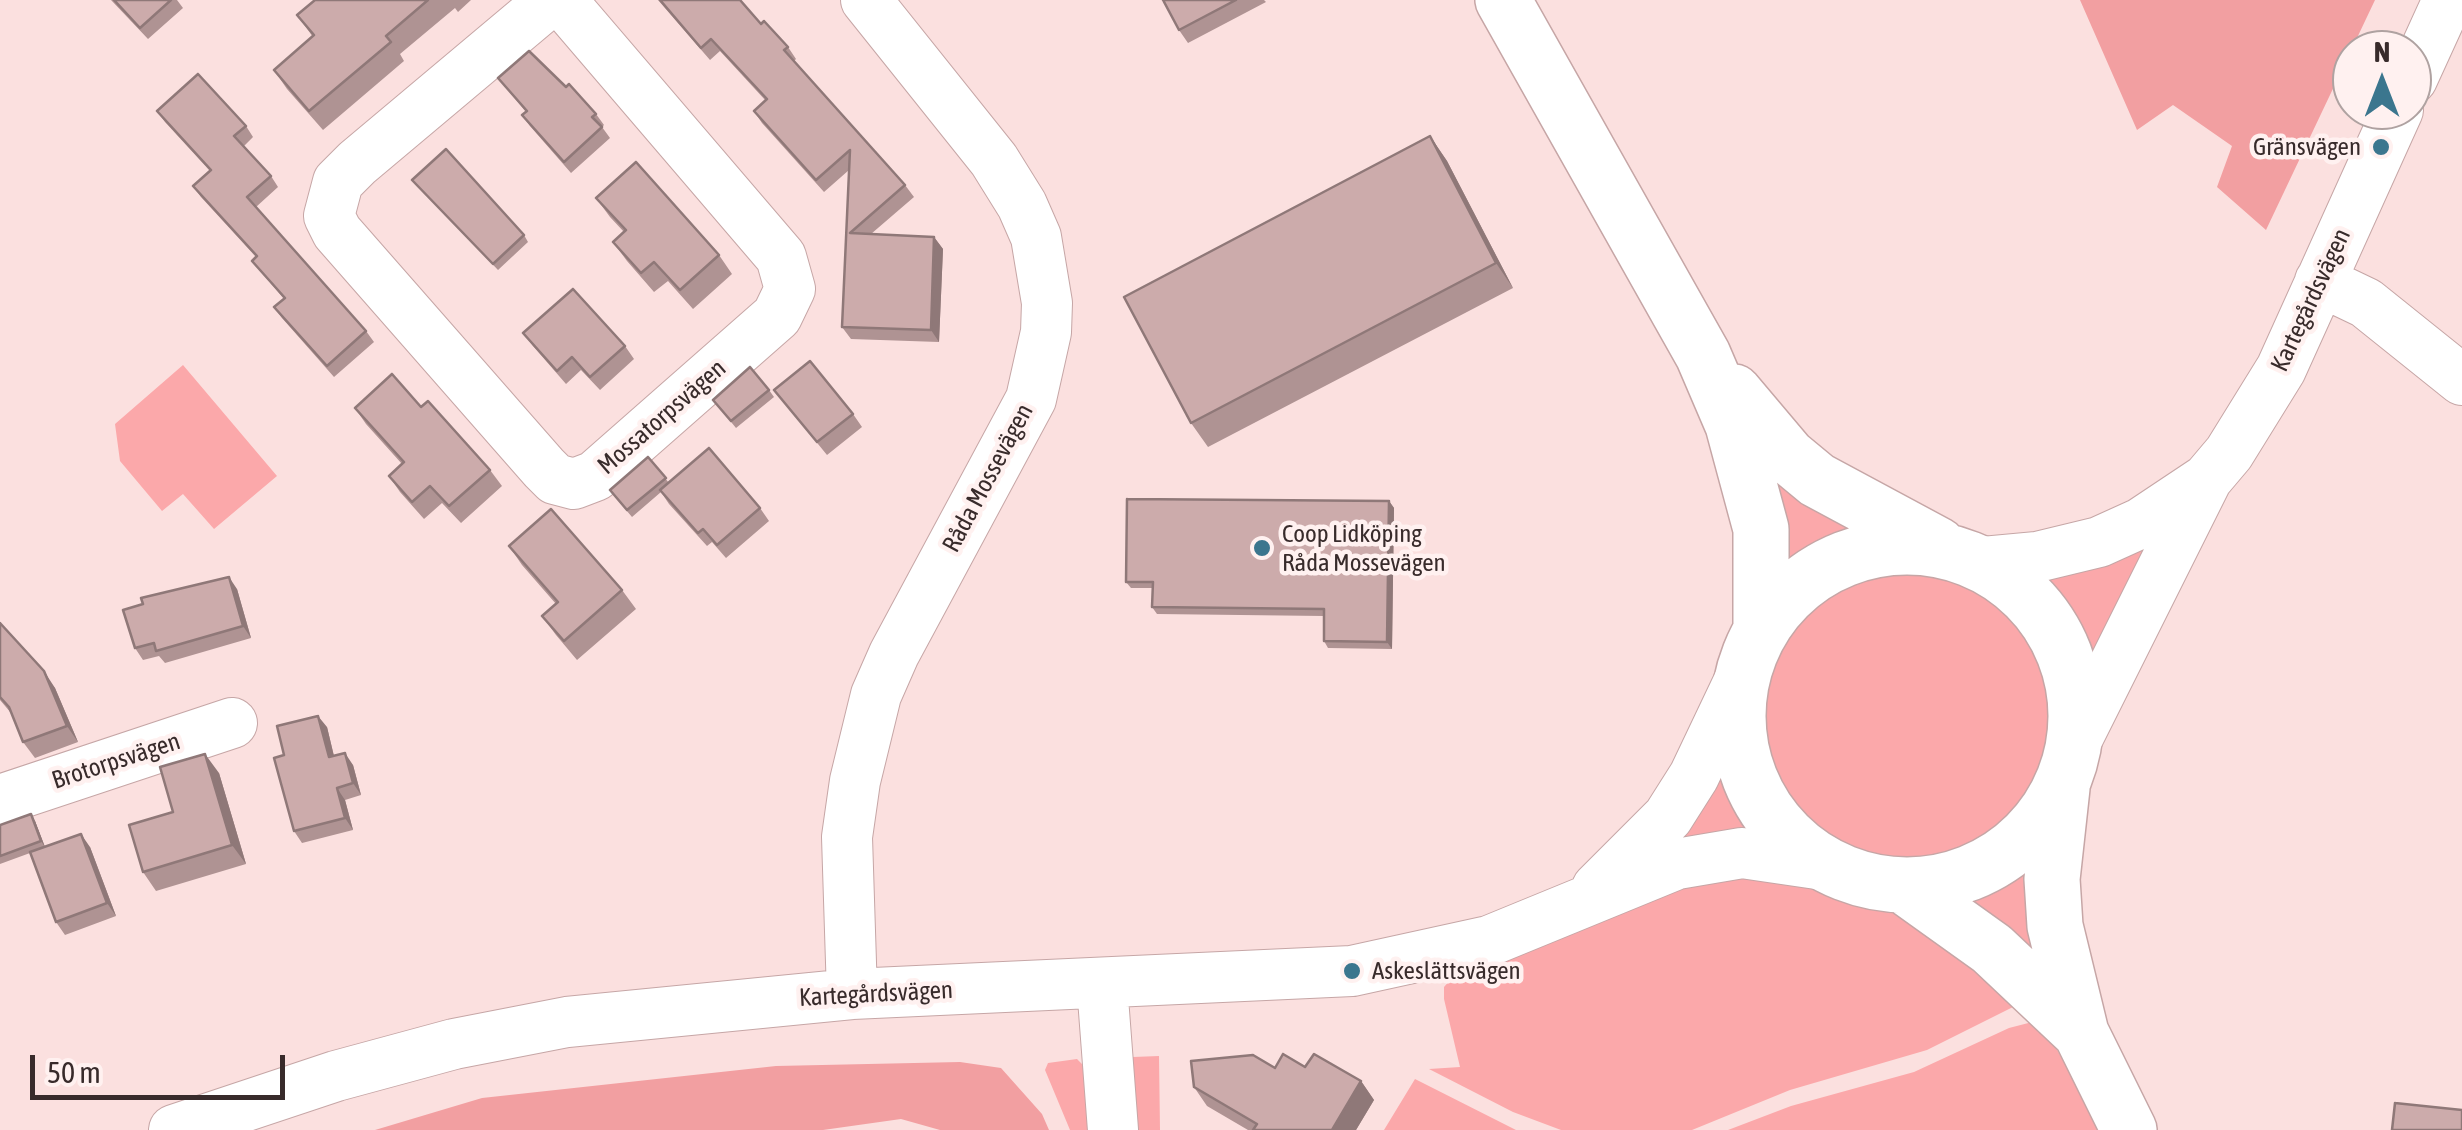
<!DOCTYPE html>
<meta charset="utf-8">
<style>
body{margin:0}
#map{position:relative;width:2462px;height:1130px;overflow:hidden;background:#fbe0df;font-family:"Asap Condensed",sans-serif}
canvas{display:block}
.north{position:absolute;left:2332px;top:30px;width:100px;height:100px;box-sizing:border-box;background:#fff1f0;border:2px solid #afa2a1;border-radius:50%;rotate:0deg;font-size:28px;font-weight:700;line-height:40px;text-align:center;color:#382b2b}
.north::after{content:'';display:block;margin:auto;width:35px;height:45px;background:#3b768e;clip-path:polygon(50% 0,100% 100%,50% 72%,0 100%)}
.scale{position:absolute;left:30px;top:1055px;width:255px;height:45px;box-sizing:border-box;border:5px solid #382b2b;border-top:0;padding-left:12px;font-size:30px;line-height:35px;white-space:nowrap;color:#382b2b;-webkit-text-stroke:8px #fff1f0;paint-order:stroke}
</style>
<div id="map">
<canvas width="2462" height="1130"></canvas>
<div class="north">N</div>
<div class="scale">50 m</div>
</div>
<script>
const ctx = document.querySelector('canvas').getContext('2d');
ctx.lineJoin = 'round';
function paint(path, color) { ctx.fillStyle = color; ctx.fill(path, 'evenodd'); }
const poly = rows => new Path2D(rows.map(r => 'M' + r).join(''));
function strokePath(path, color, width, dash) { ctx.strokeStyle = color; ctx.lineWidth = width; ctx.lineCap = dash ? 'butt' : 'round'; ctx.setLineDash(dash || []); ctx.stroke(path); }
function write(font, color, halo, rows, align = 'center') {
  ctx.font = font + ' "Asap Condensed",sans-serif'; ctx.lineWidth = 9; ctx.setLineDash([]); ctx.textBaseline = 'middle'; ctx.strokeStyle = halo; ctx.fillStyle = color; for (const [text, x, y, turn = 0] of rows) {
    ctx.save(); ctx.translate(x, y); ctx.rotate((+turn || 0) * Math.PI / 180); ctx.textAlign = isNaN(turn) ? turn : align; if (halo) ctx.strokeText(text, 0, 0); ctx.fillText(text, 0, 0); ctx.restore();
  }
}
paint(poly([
 [183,365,277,476,214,529,183,494,162,511,120,461,115,424],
 [1771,477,1855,531,1852,536,1821,548,1783,575],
 [2162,523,2093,656,2082,656,2063,615,2034,581],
 '1754 715a152 152 0 1 1 304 0a152 152 0 1 1-304 0Z',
 [1726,768,1743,804,1766,833,1668,845],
 [2034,848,2035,953,1958,893,2000,874],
 [1718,873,1824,888,1881,904,1934,926,2025,1001,1927,1050,1790,1090,1692,1130,1561,1130,1513,1112,1429,1069,1460,1067,1444,999,1444,987,1452,978],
 [2040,1020,2103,1130,1728,1130,1791,1106,1914,1072,2009,1028],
 [1159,1056,1160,1130,1132,1130,1133,1057],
 [1077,1059,1084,1066,1092,1130,1070,1130,1045,1070,1048,1063],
 [1415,1079,1516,1130,1384,1130]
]), '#fba8aa');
paint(poly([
 [2080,0,2375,0,2266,230,2217,187,2232,146,2173,105,2137,130],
 [960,1062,1001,1068,1042,1114,1049,1130,940,1130,901,1119,823,1130,375,1130,482,1098,776,1066]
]), '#f29fa1');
const minor = poly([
 [551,0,357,163,338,182,329,216,337,232,544,468,555,479,574,484,595,476,777,316,790,289,781,257,561,0],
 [2412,79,2448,0],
 [2320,281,2366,303,2462,380],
 [1983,562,2037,557,2099,542,2141,523,2207,479],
 [2074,745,2207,479,2229,453,2281,369,2398,110],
 [0,800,232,723],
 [1597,888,1668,817,1694,776,1743,673],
 [1102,985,1113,1130],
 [852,994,847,837,855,781,876,695,894,654,1031,399,1046,332,1047,303,1036,237,1022,205,994,160,866,0],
 [174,1130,336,1076,454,1044,567,1022,852,994,1352,971,1489,941,1677,864,1742,853,1824,865]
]);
const major = poly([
 [1503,0,1703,355,1733,425,1761,529,1761,629],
 [1734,392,1788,456,1817,480,1938,545],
 '1738 716a169 169 0 1 1 338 0a169 169 0 1 1-338 0Z',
 [2062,788,2052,879,2055,926,2081,1033,2129,1130],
 [1904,886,1992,949,2081,1033]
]);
strokePath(minor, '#c6a6a6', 52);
strokePath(major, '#c6a6a6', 58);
strokePath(minor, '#fff', 50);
strokePath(major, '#fff', 55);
paint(poly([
 [111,0,177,0,183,8,148,39],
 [315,0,471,0,458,12,455,8,400,54,404,61,323,130,287,89,274,70,313,37,297,15],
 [658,0,740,0,761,24,788,47,796,59,794,61,905,185,914,197,871,234,934,237,943,249,939,342,851,339,842,327,849,170,824,192,762,123,754,111,766,101,720,51,710,60],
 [1163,0,1264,0,1266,2,1188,43,1179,30],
 [498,78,566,87,596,114,604,125,602,127,610,138,571,173,530,126,522,115,526,112],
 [157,111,246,126,253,137,244,146,271,176,278,187,256,207,366,331,374,342,334,377,282,318,274,307,284,299,252,261,256,257,201,197,193,186,210,171,165,122],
 [1430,136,1447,161,1513,288,1208,447,1191,423],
 [412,180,524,235,528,242,498,270],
 [596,198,719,255,732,274,693,309,668,281,654,292,627,261,613,242,624,232,610,217],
 [523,333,625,346,634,359,600,390,581,370,566,384,533,346],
 [769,390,774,397,736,428,718,406],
 [774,390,853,414,862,427,827,455],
 [421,407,490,470,502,486,461,523,442,503,424,519,400,492,389,476,402,464,366,424,355,408],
 [648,457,669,483,760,508,769,521,726,558,712,542,707,546,669,504,661,492,632,517,615,497],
 [1389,501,1394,508,1392,649,1328,648,1324,641,1324,616,1157,614,1152,607,1153,588,1131,588,1126,582],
 [509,546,622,590,636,609,577,660,556,635,542,616,556,604,522,565],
 [237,589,251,638,165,663,159,656,143,660,135,648],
 [0,623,55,688,78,742,35,758,23,742,11,713,0,700],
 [327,727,334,756,353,765,361,795,345,800,353,830,302,843,294,831,284,755],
 [219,773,246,864,156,891,143,872,173,812],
 [35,821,45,847,90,847,116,916,65,935,56,922,30,853,0,864,0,825],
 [1305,1067,1361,1081,1374,1100,1356,1130,1248,1130,1207,1106,1194,1087,1275,1068]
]), '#af9393');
paint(poly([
 [1430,136,1447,161,1513,288,1496,263],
 [934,237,943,249,939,342,931,330],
 [1389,501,1394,508,1392,649,1387,642],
 [229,577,237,589,251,638,243,626],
 [44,671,55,688,78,742,67,726],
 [318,716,327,727,337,769,329,757],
 [345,753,353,765,361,795,353,783],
 [205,754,219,773,246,864,232,845],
 [337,788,345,800,353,830,345,818],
 [31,814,35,821,45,847,41,841],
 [81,834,90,847,116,916,107,903],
 [1361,1081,1374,1100,1356,1130,1332,1130]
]), '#8f7878');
const building = poly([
 [114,0,171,0,140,28,114,0],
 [315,0,428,0,386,36,391,42,309,111,274,70,314,35,297,15,315,0],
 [660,0,740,0,761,24,764,21,788,47,784,50,905,185,850,233,934,237,931,330,842,327,850,150,816,180,754,111,767,99,711,39,701,48,660,0],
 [1163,0,1236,0,1179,30,1163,0],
 [529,51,566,87,569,84,596,114,592,117,602,127,564,162,522,115,527,111,498,78,529,51],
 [198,74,246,126,234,136,271,176,247,197,366,331,327,366,274,307,285,298,252,261,257,256,193,186,211,170,157,111,198,74],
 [1430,136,1496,263,1191,423,1124,297,1430,136],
 [446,149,524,235,493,264,412,180,446,149],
 [636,162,719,255,680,290,654,262,641,273,613,242,626,230,596,198,636,162],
 [573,289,625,346,590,377,572,357,557,371,523,333,573,289],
 [810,361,853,414,817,442,774,390,810,361],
 [750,367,769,390,731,421,713,400,750,367],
 [392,374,421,407,428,401,490,470,449,506,430,486,412,502,389,476,404,462,355,408,392,374],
 [709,448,760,508,717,545,703,529,698,533,660,490,709,448],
 [648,457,666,478,627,510,610,490,648,457],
 [1127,499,1389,501,1387,642,1324,641,1324,609,1152,607,1153,582,1126,582,1127,499],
 [551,509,622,590,564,641,542,616,558,602,509,546,551,509],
 [229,577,243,626,156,651,154,643,135,648,123,610,143,604,141,598,229,577],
 [0,623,44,671,67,726,23,742,9,707,0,697,0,623],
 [318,716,329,757,345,753,353,783,337,788,345,818,294,831,274,758,284,755,277,726,318,716],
 [205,754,232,845,143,872,129,825,173,812,160,767,205,754],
 [31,814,41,841,0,856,0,825,31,814],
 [81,834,107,903,56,922,30,852,81,834],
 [1283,1054,1305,1067,1314,1054,1361,1081,1332,1130,1253,1130,1257,1124,1194,1087,1191,1061,1253,1055,1275,1068,1283,1054],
 [2395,1103,2462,1110,2462,1130,2392,1130,2395,1103]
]);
paint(building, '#ccabab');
strokePath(building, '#8f7878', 2.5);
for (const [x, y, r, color] of [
 [2381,147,10,"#3b768e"],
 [1262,548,10,"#3b768e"],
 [1352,971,10,"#3b768e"]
]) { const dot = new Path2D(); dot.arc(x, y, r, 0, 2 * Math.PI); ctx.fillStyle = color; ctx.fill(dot); strokePath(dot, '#fff1f0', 4); }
write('25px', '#382b2b', '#fff1f0', [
 ["Gränsvägen",2361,147,"right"],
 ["Coop Lidköping",1282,534],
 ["Råda Mossevägen",1282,563],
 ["Askeslättsvägen",1372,971]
], 'left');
write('25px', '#382b2b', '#fff1f0', [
 ["Kartegårdsvägen",2311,300,-65],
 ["Mossatorpsvägen",662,417,-41],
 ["Råda Mossevägen",988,478,-62],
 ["Brotorpsvägen",116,761,-18],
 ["Kartegårdsvägen",876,994,-3]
]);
</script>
